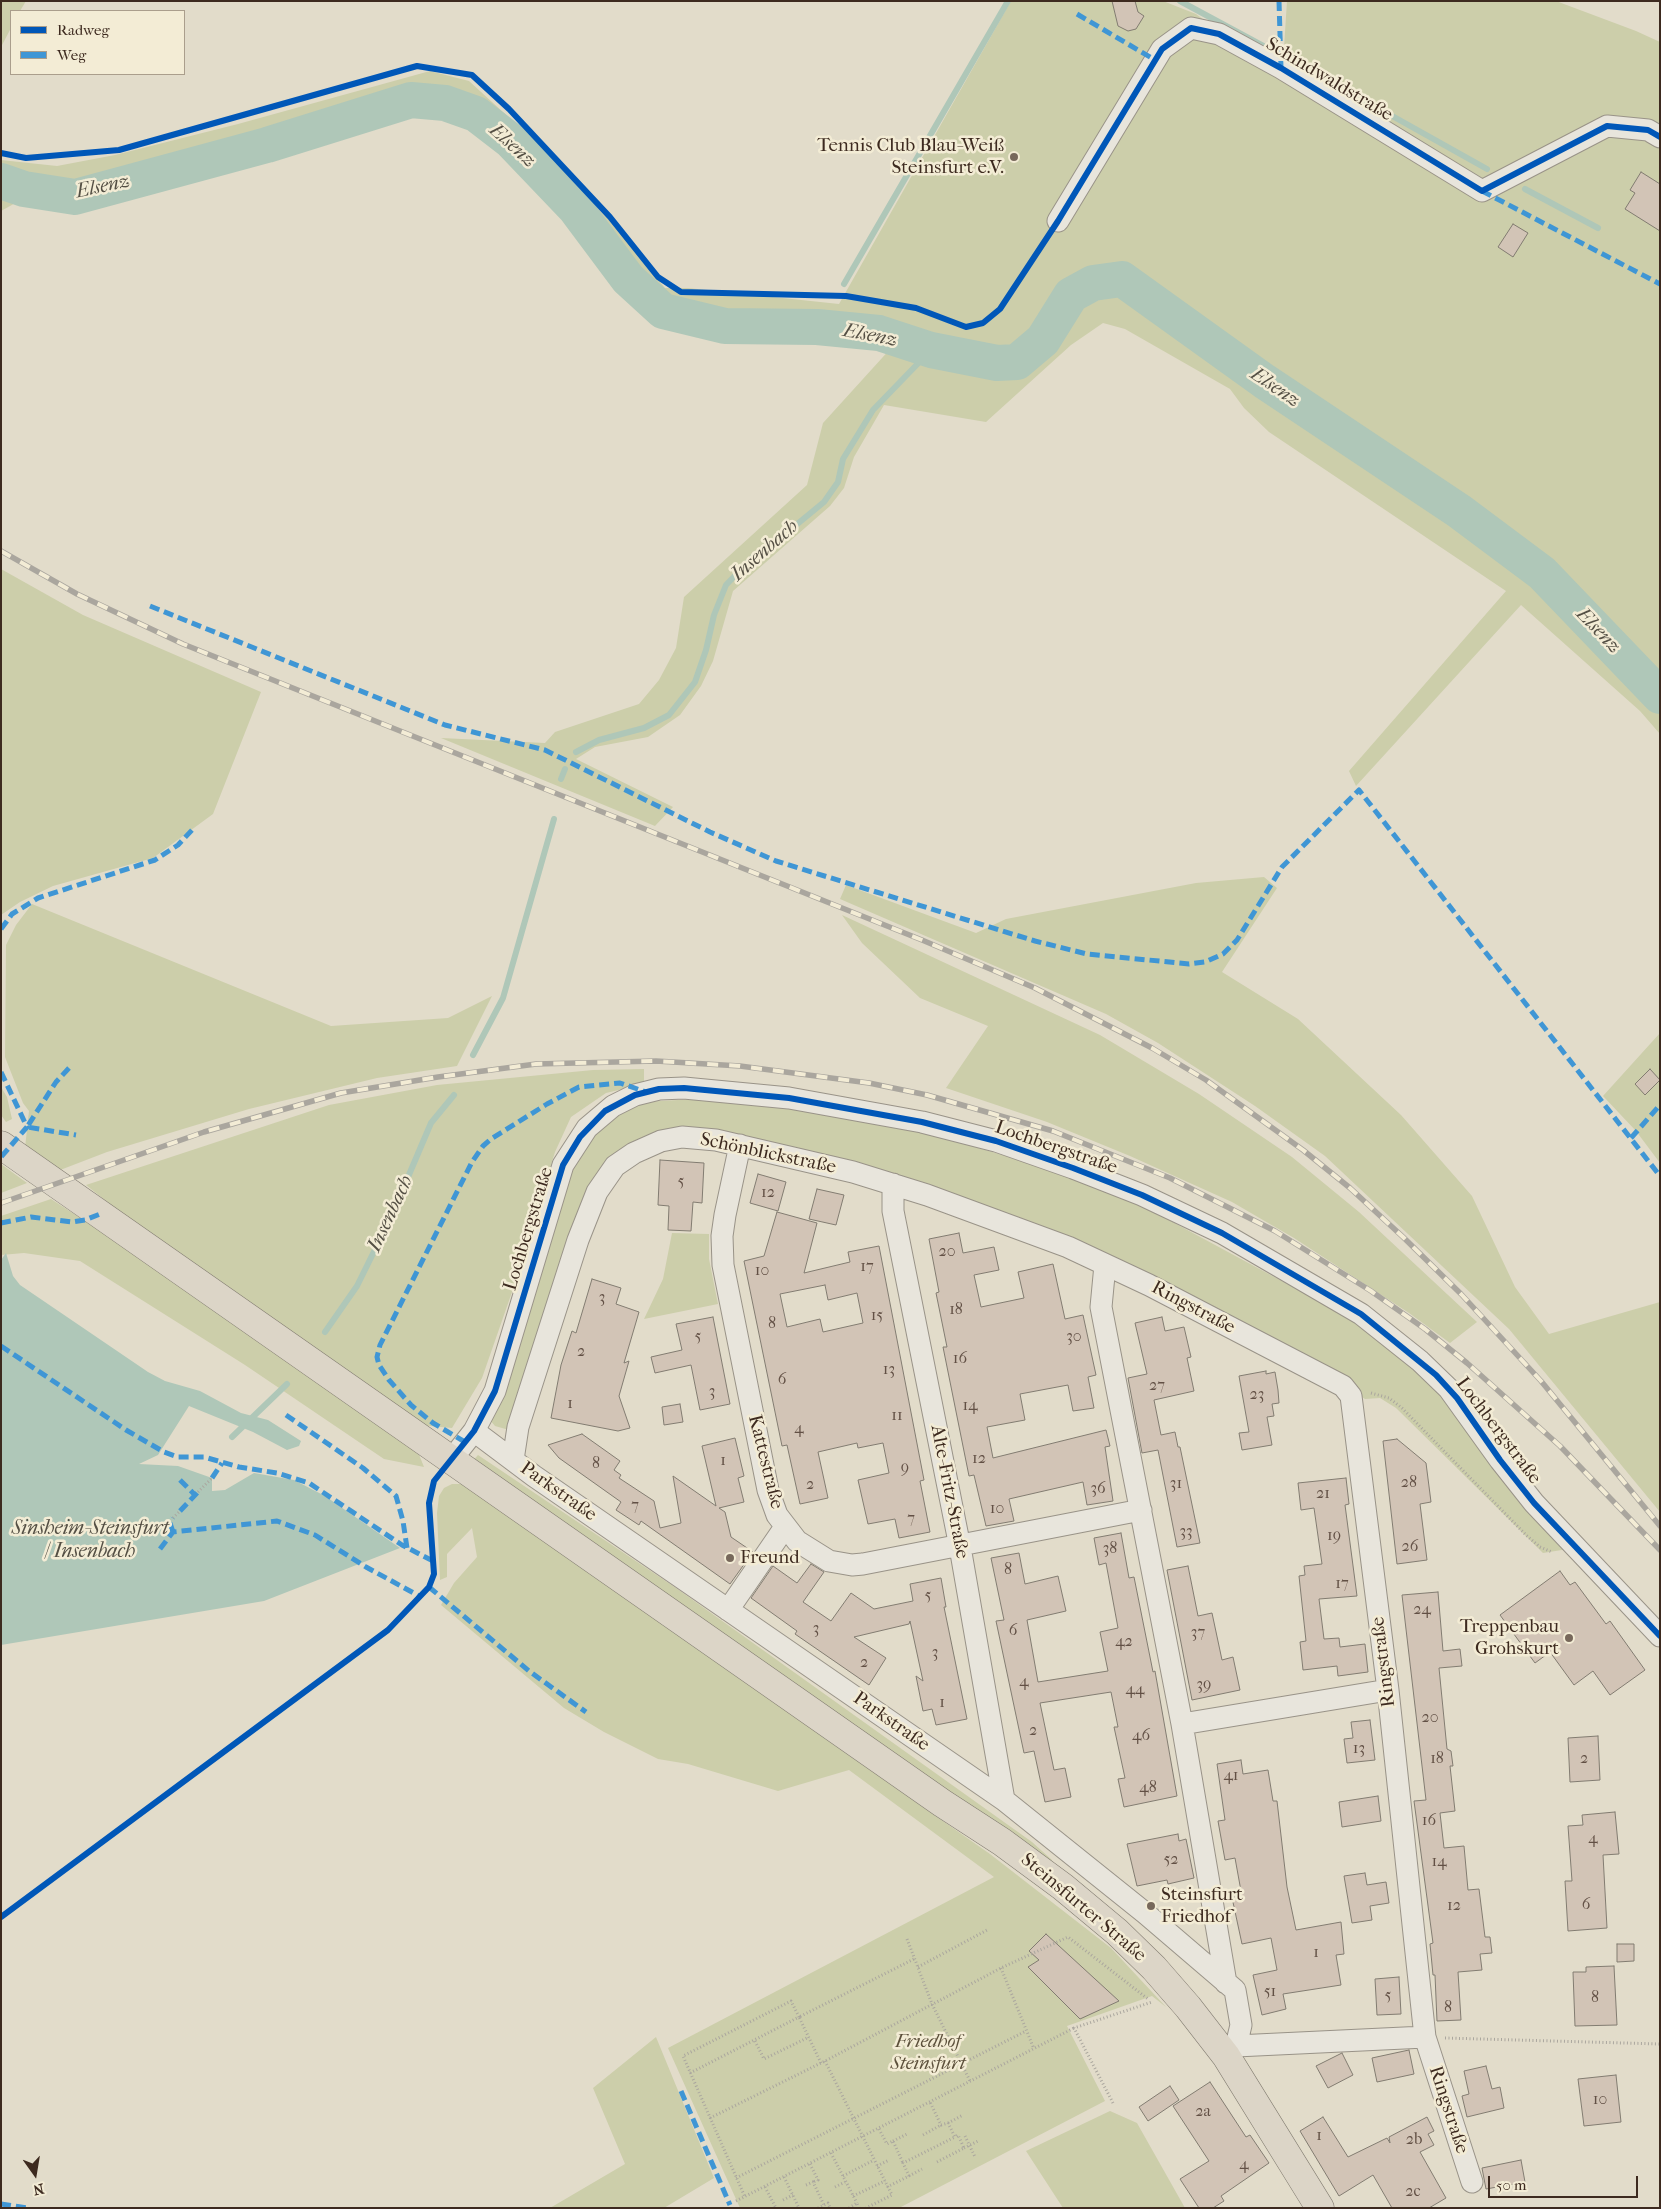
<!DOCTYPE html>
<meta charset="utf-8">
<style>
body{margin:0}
#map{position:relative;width:1661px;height:2209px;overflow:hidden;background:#e2dcca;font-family:"IM FELL French Canon",serif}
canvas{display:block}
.frame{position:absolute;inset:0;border:2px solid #3d2a1f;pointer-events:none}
.legend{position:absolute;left:10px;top:10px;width:175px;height:65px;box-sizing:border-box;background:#f3ecd5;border:1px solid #aa9e8c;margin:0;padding:6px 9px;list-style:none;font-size:15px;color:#3d2a1f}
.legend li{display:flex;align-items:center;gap:10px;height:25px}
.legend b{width:25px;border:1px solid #aa9e8c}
.north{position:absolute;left:10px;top:2149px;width:50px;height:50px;-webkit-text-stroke:4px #f3ecd5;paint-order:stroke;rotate:167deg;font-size:14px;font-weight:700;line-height:20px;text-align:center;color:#3d2a1f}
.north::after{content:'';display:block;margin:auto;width:18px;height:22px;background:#3d2a1f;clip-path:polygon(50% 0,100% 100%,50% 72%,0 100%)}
.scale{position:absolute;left:1488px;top:2176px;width:150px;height:22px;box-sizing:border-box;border:2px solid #3d2a1f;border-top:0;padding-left:6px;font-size:15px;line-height:18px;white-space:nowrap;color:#3d2a1f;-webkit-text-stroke:4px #f3ecd5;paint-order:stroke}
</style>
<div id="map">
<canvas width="1661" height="2209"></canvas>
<div class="frame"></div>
<ul class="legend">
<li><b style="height:6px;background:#0057b8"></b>Radweg</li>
<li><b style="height:6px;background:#3f96d5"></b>Weg</li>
</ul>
<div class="north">N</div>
<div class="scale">50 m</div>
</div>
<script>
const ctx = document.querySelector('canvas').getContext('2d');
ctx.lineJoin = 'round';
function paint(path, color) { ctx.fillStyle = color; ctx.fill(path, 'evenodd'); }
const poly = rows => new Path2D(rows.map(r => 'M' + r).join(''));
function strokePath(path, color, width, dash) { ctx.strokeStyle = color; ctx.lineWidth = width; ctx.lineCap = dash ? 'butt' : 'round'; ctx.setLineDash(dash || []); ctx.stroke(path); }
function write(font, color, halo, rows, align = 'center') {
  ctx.font = font + ' "IM FELL French Canon",serif'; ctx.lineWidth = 5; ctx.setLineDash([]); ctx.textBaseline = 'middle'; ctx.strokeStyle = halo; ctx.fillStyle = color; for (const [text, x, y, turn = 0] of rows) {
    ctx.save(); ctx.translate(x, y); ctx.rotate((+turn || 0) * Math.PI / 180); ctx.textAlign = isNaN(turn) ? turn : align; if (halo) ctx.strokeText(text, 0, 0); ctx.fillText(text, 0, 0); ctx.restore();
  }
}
paint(poly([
 [1,1,26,1,20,11,11,11,11,28,1,47],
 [1011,1,1163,1,1196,14,1282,79,1287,1,1556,1,1636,31,1660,42,1660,734,1640,711,1521,605,1356,786,1349,771,1506,591,1269,432,1244,408,1230,389,1125,329,1103,323,1071,345,986,422,884,405,854,457,844,488,830,506,733,591,713,661,701,686,680,715,648,737,595,747,576,759,673,807,655,826,441,738,545,743,555,732,639,704,659,680,676,648,684,597,807,485,823,423,892,347,875,339,812,334,718,336,659,319,621,286,567,211,506,150,439,110,415,110,299,147,70,206,19,201,1,211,1,160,57,166,115,155,238,124,430,71,469,81,515,123,612,223,665,288,688,288,839,304],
 [1,569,83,615,261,692,213,814,153,858,53,886,20,902,1,915],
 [1264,877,1277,888,1222,972,1298,1019,1401,1115,1472,1196,1515,1287,1549,1334,1660,1302,1660,1512,1509,1329,1325,1156,1255,1106,1158,1043,1106,1014,840,899,846,885,976,933,1006,919,1196,883],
 [32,904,331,1026,448,1018,492,996,457,1066,377,1078,249,1109,107,1152,55,1172,25,1148,29,1111,23,1103,5,1057,6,945,16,925],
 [842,915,1100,1035,1199,1094,1292,1157,1359,1212,1477,1322,1450,1343,1409,1313,1294,1238,1232,1202,1130,1156,1047,1122,946,1088,988,1026,920,998,862,943],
 [1660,1033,1660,1163,1636,1131,1603,1096],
 [644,1069,644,1084,606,1093,571,1117,555,1152,512,1292,482,1378,452,1428,419,1425,131,1221,86,1185,329,1105,437,1085,593,1070],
 [1,1087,7,1097,12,1119,6,1122,1,1115],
 [711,1098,767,1104,910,1128,1030,1163,1117,1192,1341,1313,1412,1365,1455,1411,1568,1549,1543,1553,1396,1408,1380,1398,1365,1399,1316,1365,1115,1264,754,1142,621,1150,509,1430,495,1426,490,1420,556,1212,582,1146,613,1118,644,1102],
 [1,1164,27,1183,1,1193],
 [51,1199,105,1234,418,1452,424,1467,384,1459,245,1365,80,1261,24,1253,1,1255,1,1216],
 [672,1233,709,1234,709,1259,718,1304,644,1319,663,1279],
 [478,1455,676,1588,1032,1842,1052,1860,1045,1867,470,1464],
 [452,1484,462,1484,990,1854,1111,1948,1166,2007,1152,1996,1067,2026,1105,2101,899,2208,740,2208,668,2048,994,1877,849,1770,778,1791,688,1764,658,1759,604,1732,564,1708,441,1605,454,1583,477,1557,472,1528,447,1554,447,1577,440,1580,437,1513,439,1496,444,1488],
 [656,2037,714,2178,664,2208,550,2208,625,2164,593,2088],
 [1110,2111,1137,2123,1185,2208,1063,2208,1026,2151]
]), '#ccceaa');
paint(poly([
 [6,1253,13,1276,20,1285,148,1372,165,1381,200,1391,241,1413,268,1420,301,1441,299,1446,287,1450,253,1432,189,1406,158,1455,139,1464,178,1466,212,1478,212,1491,225,1490,254,1473,294,1480,325,1496,400,1548,264,1601,1,1645,1,1260]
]), '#afc7b8');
strokePath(poly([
 [1180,1,1267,48],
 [1294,61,1487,169],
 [1525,189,1598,228],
 [844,284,1008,1],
 [817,327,825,313],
 [576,752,599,740,644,728,669,715,695,682,706,650,714,615,726,585,754,556,790,530,824,502,838,482,843,459,873,410,931,350],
 [561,779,565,769],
 [473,1055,503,998,554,819],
 [325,1332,357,1286,391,1217,431,1123,454,1095],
 [232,1437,287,1384]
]), '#afc7b8', 6);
strokePath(poly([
 [1,181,24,189,75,197,267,145,411,100,445,103,476,114,511,141,575,208,628,279,663,311,725,326,817,327,879,333,931,350,997,363,1017,362,1043,340,1071,295,1093,283,1122,279,1264,381,1459,511,1542,573,1660,696]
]), '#afc7b8', 36);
const building = poly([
 [1112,1,1135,1,1138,12,1144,16,1136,29,1128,31,1118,26,1112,1],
 [1641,172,1660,184,1660,231,1625,209,1635,193,1630,190,1641,172],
 [1513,224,1528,233,1513,257,1498,247,1513,224],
 [1650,1069,1660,1080,1645,1095,1635,1084,1650,1069],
 [660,1160,704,1163,702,1203,693,1202,691,1231,668,1230,669,1206,658,1205,660,1160],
 [758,1174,786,1182,778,1211,750,1203,758,1174],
 [817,1189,844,1195,836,1225,809,1219,817,1189],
 [777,1212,817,1223,804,1273,850,1262,848,1252,879,1246,924,1480,920,1481,930,1532,899,1538,895,1519,868,1524,858,1480,889,1473,883,1443,858,1448,857,1443,818,1452,828,1498,800,1504,787,1445,782,1446,744,1261,764,1256,777,1212],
 [825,1285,828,1300,857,1293,863,1323,823,1332,820,1319,787,1327,780,1294,825,1285],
 [959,1233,963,1253,994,1247,999,1270,974,1275,981,1307,1024,1298,1018,1272,1053,1264,1065,1319,1083,1315,1096,1375,1088,1377,1094,1408,1073,1411,1068,1385,1020,1394,1025,1420,987,1427,993,1458,1106,1430,1110,1446,1105,1447,1113,1501,1087,1505,1083,1482,1009,1499,1014,1521,986,1526,974,1475,969,1476,943,1347,947,1347,936,1293,939,1292,929,1239,959,1233],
 [592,1279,621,1288,616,1304,639,1312,624,1363,629,1361,619,1396,630,1428,618,1431,551,1418,561,1365,572,1331,576,1333,592,1279],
 [713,1317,730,1404,700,1410,691,1365,655,1373,651,1357,682,1350,676,1324,713,1317],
 [1162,1317,1165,1331,1184,1327,1191,1357,1187,1358,1194,1391,1154,1400,1161,1435,1175,1432,1178,1447,1180,1447,1200,1543,1177,1547,1158,1450,1142,1453,1128,1378,1147,1374,1135,1323,1162,1317],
 [1266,1371,1266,1374,1275,1372,1278,1390,1279,1403,1272,1404,1274,1416,1267,1417,1272,1445,1242,1450,1239,1433,1249,1432,1239,1376,1266,1371],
 [680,1404,683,1422,664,1425,662,1407,680,1404],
 [582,1434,620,1461,614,1470,621,1475,619,1478,654,1501,660,1528,681,1523,673,1476,716,1506,702,1446,735,1438,744,1476,738,1478,744,1502,719,1508,725,1512,731,1537,753,1552,730,1584,641,1521,639,1525,616,1510,621,1502,559,1458,548,1445,582,1434],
 [1397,1439,1426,1463,1431,1502,1420,1504,1427,1560,1397,1564,1383,1441,1397,1439],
 [1346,1478,1349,1504,1345,1505,1357,1596,1319,1599,1324,1639,1339,1638,1340,1647,1365,1644,1368,1672,1338,1676,1337,1666,1303,1670,1300,1642,1306,1641,1299,1576,1305,1575,1304,1566,1322,1564,1314,1508,1301,1510,1298,1483,1346,1478],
 [1121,1533,1129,1578,1134,1577,1153,1672,1155,1671,1177,1796,1124,1807,1118,1779,1125,1778,1114,1727,1118,1727,1111,1692,1040,1703,1054,1770,1065,1768,1071,1797,1045,1802,1034,1751,1024,1753,996,1621,1004,1620,991,1558,1019,1553,1025,1584,1058,1576,1066,1611,1027,1620,1038,1682,1108,1671,1100,1632,1118,1628,1106,1563,1099,1565,1094,1538,1121,1533],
 [811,1564,824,1572,803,1602,831,1621,851,1593,874,1609,913,1601,910,1584,941,1578,946,1607,944,1607,967,1719,936,1725,932,1709,923,1711,916,1676,923,1681,910,1621,909,1624,854,1637,886,1658,869,1685,795,1634,797,1631,751,1598,773,1566,797,1583,811,1564],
 [1188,1566,1198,1616,1212,1613,1222,1660,1233,1657,1240,1690,1192,1700,1167,1570,1188,1566],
 [1560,1571,1570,1585,1575,1582,1606,1624,1610,1621,1645,1670,1610,1695,1593,1671,1574,1685,1550,1652,1535,1663,1500,1615,1560,1571],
 [1438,1592,1443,1651,1460,1649,1462,1666,1439,1668,1447,1749,1451,1751,1453,1766,1450,1766,1455,1811,1440,1813,1444,1848,1464,1846,1468,1890,1479,1889,1485,1937,1490,1937,1492,1953,1480,1954,1482,1970,1458,1972,1461,2020,1437,2021,1435,1975,1433,1975,1430,1944,1433,1943,1414,1801,1426,1800,1402,1595,1438,1592],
 [1370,1720,1375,1760,1347,1763,1344,1739,1353,1738,1351,1722,1370,1720],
 [1598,1736,1600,1780,1570,1782,1568,1738,1598,1736],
 [1241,1760,1243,1774,1268,1770,1273,1801,1277,1801,1287,1887,1296,1930,1341,1922,1344,1954,1336,1955,1341,1985,1283,1994,1286,2009,1262,2015,1253,1975,1277,1970,1271,1938,1242,1944,1231,1893,1241,1891,1235,1858,1225,1860,1218,1821,1225,1820,1217,1764,1241,1760],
 [1378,1796,1381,1821,1342,1827,1339,1802,1378,1796],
 [1615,1812,1619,1854,1603,1855,1607,1928,1568,1931,1565,1881,1572,1881,1568,1826,1583,1825,1582,1815,1615,1812],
 [1178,1834,1179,1841,1186,1839,1194,1878,1168,1884,1167,1880,1137,1886,1127,1844,1178,1834],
 [1365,1873,1367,1885,1386,1882,1389,1903,1370,1906,1372,1920,1352,1923,1344,1876,1365,1873],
 [1046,1934,1058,1945,1119,2001,1080,2019,1028,1967,1039,1960,1029,1951,1046,1934],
 [1617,1944,1634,1944,1634,1961,1617,1962,1617,1944],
 [1614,1966,1617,2025,1575,2026,1573,1972,1586,1972,1586,1967,1614,1966],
 [1399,1977,1401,2014,1377,2015,1375,1979,1399,1977],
 [1409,2050,1414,2074,1377,2082,1372,2058,1409,2050],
 [1342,2053,1353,2075,1328,2088,1316,2066,1342,2053],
 [1486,2066,1492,2089,1500,2087,1504,2108,1467,2117,1462,2096,1469,2094,1464,2071,1486,2066],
 [1616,2075,1621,2122,1584,2126,1578,2079,1616,2075],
 [1210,2082,1246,2137,1250,2135,1269,2163,1221,2196,1224,2201,1213,2208,1199,2208,1180,2179,1209,2161,1173,2106,1210,2082],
 [1170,2086,1179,2100,1148,2121,1139,2107,1170,2086],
 [1323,2117,1348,2157,1387,2138,1390,2143,1389,2137,1427,2117,1434,2131,1428,2134,1434,2145,1420,2152,1446,2198,1429,2208,1392,2208,1373,2175,1339,2196,1300,2131,1323,2117],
 [1521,2160,1525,2182,1486,2189,1482,2168,1521,2160]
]);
paint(building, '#d2c4b6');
strokePath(building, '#827c71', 1);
const minor = poly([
 [1058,221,1162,49,1191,28,1219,34,1281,68,1482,191,1607,126,1648,130,1660,137],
 [740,1145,725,1215,722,1236,723,1265,768,1490,777,1515,797,1541,829,1561,852,1565,863,1564,1141,1510],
 [893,1184,893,1211,960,1547,1004,1800],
 [1105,1265,1101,1307,1182,1724,1226,1983],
 [474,1431,534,1476,1004,1800,1145,1913,1235,1990,1241,2025,1236,2046,1226,2056],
 [451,1460,474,1431,495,1391,563,1165,587,1128,613,1106,635,1095,659,1089,684,1088,789,1098,922,1122,996,1141,1073,1168,1142,1195,1222,1233,1361,1314,1420,1361,1449,1389,1500,1460,1534,1503,1660,1636],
 [513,1460,518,1427,578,1240,597,1192,615,1166,634,1153,661,1141,682,1137,716,1140,853,1172,927,1195,1068,1247,1149,1285,1343,1386,1351,1396,1388,1690,1425,2037,1472,2182],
 [728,1610,785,1527],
 [1182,1724,1388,1690],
 [1236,2046,1425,2037]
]);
const major = poly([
 [1,1145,942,1803,1002,1842,1063,1887,1117,1932,1154,1968,1188,2007,1226,2056,1320,2208]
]);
strokePath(minor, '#999388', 23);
strokePath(major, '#827c71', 29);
strokePath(poly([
 [1371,1393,1389,1398,1402,1408,1526,1535,1540,1547,1552,1552],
 [198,1492,212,1478],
 [173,1518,180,1511],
 [907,1939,932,2004,970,2081],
 [918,1967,989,1929],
 [1001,1968,1034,2049],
 [1445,2038,1660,2044],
 [755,2041,764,2059,809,2037],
 [825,2061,892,2195,866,2208],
 [821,2063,799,2017,914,1959],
 [690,2073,799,2017,791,2001,683,2056,745,2197],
 [1113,2103,1074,2028,1152,2002],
 [710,2118,825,2061,1001,1968,1068,1937,1148,1999],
 [948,2123,963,2115],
 [879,2129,887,2144,893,2141,903,2163],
 [923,2135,941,2125],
 [965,2136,975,2157],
 [893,2141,907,2134],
 [964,2148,978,2141],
 [831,2153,857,2203],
 [937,2162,964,2148,958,2135,955,2137],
 [810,2164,818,2180,813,2182],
 [877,2166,889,2160],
 [843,2176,874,2160],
 [909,2176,922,2169],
 [784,2177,799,2208],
 [736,2178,1026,2031],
 [806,2185,813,2182,824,2205],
 [765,2187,776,2208],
 [835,2187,845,2182],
 [887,2187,909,2176,903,2163,955,2137,948,2123,941,2125,930,2102],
 [853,2196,885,2181],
 [783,2200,793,2195],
 [736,2201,1074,2028],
 [818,2208,828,2203,830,2208],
 [849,2208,857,2203,859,2208]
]), '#aaa69e', 3, [1, 2.5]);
strokePath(minor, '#e8e5dc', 21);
strokePath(major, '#dcd5c7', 28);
const rail = poly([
 [1,551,77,594,183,644,922,940,1035,988,1152,1048,1206,1080,1303,1150,1350,1188,1403,1237,1461,1294,1541,1381,1660,1526],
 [1,1203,204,1132,341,1093,438,1077,536,1064,656,1061,740,1066,869,1083,927,1095,1053,1131,1170,1178,1275,1231,1371,1291,1425,1329,1467,1363,1560,1446,1660,1550]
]);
strokePath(rail, '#aaa69e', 5.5);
strokePath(rail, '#f3ecd5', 4, [11]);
strokePath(poly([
 [1279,1,1281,68],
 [1077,14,1155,60],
 [1482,191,1660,284],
 [150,606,445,725,545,750,710,832,776,861,1035,941,1087,954,1189,964,1205,962,1223,954,1237,940,1282,867,1359,790,1660,1176],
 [1,929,12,914,38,898,155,860,178,845,192,830],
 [69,1068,56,1082,27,1127,76,1135],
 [1,1072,27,1127,1,1157],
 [1631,1138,1660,1105],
 [1,1223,31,1217,72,1222,85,1220,100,1214],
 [1,1346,126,1430,164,1452,178,1457,204,1457,239,1467,277,1473,309,1483,402,1545,433,1561],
 [286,1415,363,1468,396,1496,403,1521,407,1548],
 [465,1442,433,1423,411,1405,389,1380,379,1365,377,1357,380,1345,472,1162,483,1146,491,1139,547,1104,579,1087,620,1083,646,1092],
 [212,1478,222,1463],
 [180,1480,195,1495],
 [180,1511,198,1492],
 [173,1532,170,1523,173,1518],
 [160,1549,173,1532,277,1521,315,1535,366,1567,421,1597],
 [429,1587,529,1671,586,1712],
 [681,2091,730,2205],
 [1,2204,27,2208]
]), '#3f96d5', 5, [10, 5]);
strokePath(poly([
 [1,153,26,158,119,150,417,66,472,75,509,109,610,217,658,277,681,292,846,296,916,308,966,327,983,323,1000,309,1058,221,1162,49,1191,28,1219,34,1281,68,1482,191,1607,126,1648,130,1660,137],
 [1,1917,388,1630,429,1587,434,1574,429,1503,434,1481,474,1431,495,1391,563,1165,580,1137,605,1111,635,1095,659,1089,684,1088,789,1098,922,1122,996,1141,1073,1168,1142,1195,1222,1233,1361,1314,1436,1375,1457,1398,1500,1460,1534,1503,1660,1636]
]), '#0057b8', 6);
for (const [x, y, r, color] of [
 [1014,157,5,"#77685b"],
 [730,1558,5,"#77685b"],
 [1569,1638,5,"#77685b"],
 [1151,1906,5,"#77685b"]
]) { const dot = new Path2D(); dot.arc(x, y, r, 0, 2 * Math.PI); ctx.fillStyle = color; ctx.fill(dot); strokePath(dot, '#f3ecd5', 2); }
write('16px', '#625045', null, [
 ["5",681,1182],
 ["12",768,1193],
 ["20",947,1252],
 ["17",867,1267],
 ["10",762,1271],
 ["3",602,1298],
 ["18",956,1310],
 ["15",877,1316],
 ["8",772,1324],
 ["5",698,1337],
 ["30",1074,1337],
 ["2",581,1352],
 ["16",960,1359],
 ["13",889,1370],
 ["6",782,1380],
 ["27",1157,1386],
 ["3",712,1392],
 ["23",1257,1395],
 ["1",570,1404],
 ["14",970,1406],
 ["11",897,1416],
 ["4",799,1429],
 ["12",979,1459],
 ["1",723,1461],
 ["8",596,1464],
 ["9",905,1468],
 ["28",1409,1483],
 ["31",1176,1484],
 ["2",810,1485],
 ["36",1098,1489],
 ["21",1323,1494],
 ["7",635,1506],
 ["10",997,1509],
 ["7",911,1519],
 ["33",1186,1532],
 ["19",1334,1536],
 ["26",1410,1547],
 ["38",1110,1549],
 ["8",1008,1570],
 ["17",1342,1584],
 ["5",928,1596],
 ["24",1422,1610],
 ["3",816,1629],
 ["6",1013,1631],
 ["37",1198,1633],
 ["42",1124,1642],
 ["3",935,1653],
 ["2",864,1663],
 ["4",1024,1682],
 ["39",1204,1685],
 ["44",1135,1690],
 ["1",942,1703],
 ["20",1430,1718],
 ["2",1033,1731],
 ["46",1141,1736],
 ["13",1359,1749],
 ["18",1437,1759],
 ["2",1584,1759],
 ["41",1231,1776],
 ["48",1148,1788],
 ["16",1429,1821],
 ["4",1593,1839],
 ["52",1171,1860],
 ["14",1439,1862],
 ["6",1586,1905],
 ["12",1454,1906],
 ["1",1316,1953],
 ["51",1270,1992],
 ["5",1388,1996],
 ["8",1595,1998],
 ["8",1448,2008],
 ["10",1600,2100],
 ["2a",1203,2112],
 ["1",1319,2136],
 ["2b",1414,2140],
 ["4",1244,2165],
 ["2c",1413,2192]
]);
write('19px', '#3d2a1f', '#f3ecd5', [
 ["Schindwaldstraße",1329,80,31],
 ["Lochbergstraße",1056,1148,19],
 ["Schönblickstraße",768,1154,12],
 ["Lochbergstraße",529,1229,-73],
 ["Ringstraße",1193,1308,28],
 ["Lochbergstraße",1498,1431,53],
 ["Kattestraße",765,1462,76],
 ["Parkstraße",558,1492,35],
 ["Alte-Fritz-Straße",949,1492,79],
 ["Ringstraße",1384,1662,-97],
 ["Parkstraße",891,1722,35],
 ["Steinsfurter Straße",1083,1908,40],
 ["Ringstraße",1448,2110,72]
]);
write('19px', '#3d2a1f', '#f3ecd5', [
 ["Tennis Club Blau-Weiß",1004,146],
 ["Steinsfurt e.V.",1004,168],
 ["Freund",740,1558,"left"],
 ["Treppenbau",1559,1627],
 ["Grohskurt",1559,1649],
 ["Steinsfurt",1161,1895,"left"],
 ["Friedhof",1161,1917,"left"]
], 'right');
write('italic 19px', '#5c503b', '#f3ecd5', [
 ["Friedhof",928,2042],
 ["Steinsfurt",928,2064]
]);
write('italic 20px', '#544f44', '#f3ecd5', [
 ["Elsenz",512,146,42],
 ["Elsenz",103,187,-12],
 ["Elsenz",870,336,11],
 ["Elsenz",1275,388,34],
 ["Insenbach",765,551,-41],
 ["Elsenz",1598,631,46],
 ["Insenbach",391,1214,-65],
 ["Sinsheim-Steinsfurt",90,1529],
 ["/ Insenbach",90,1552]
]);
</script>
